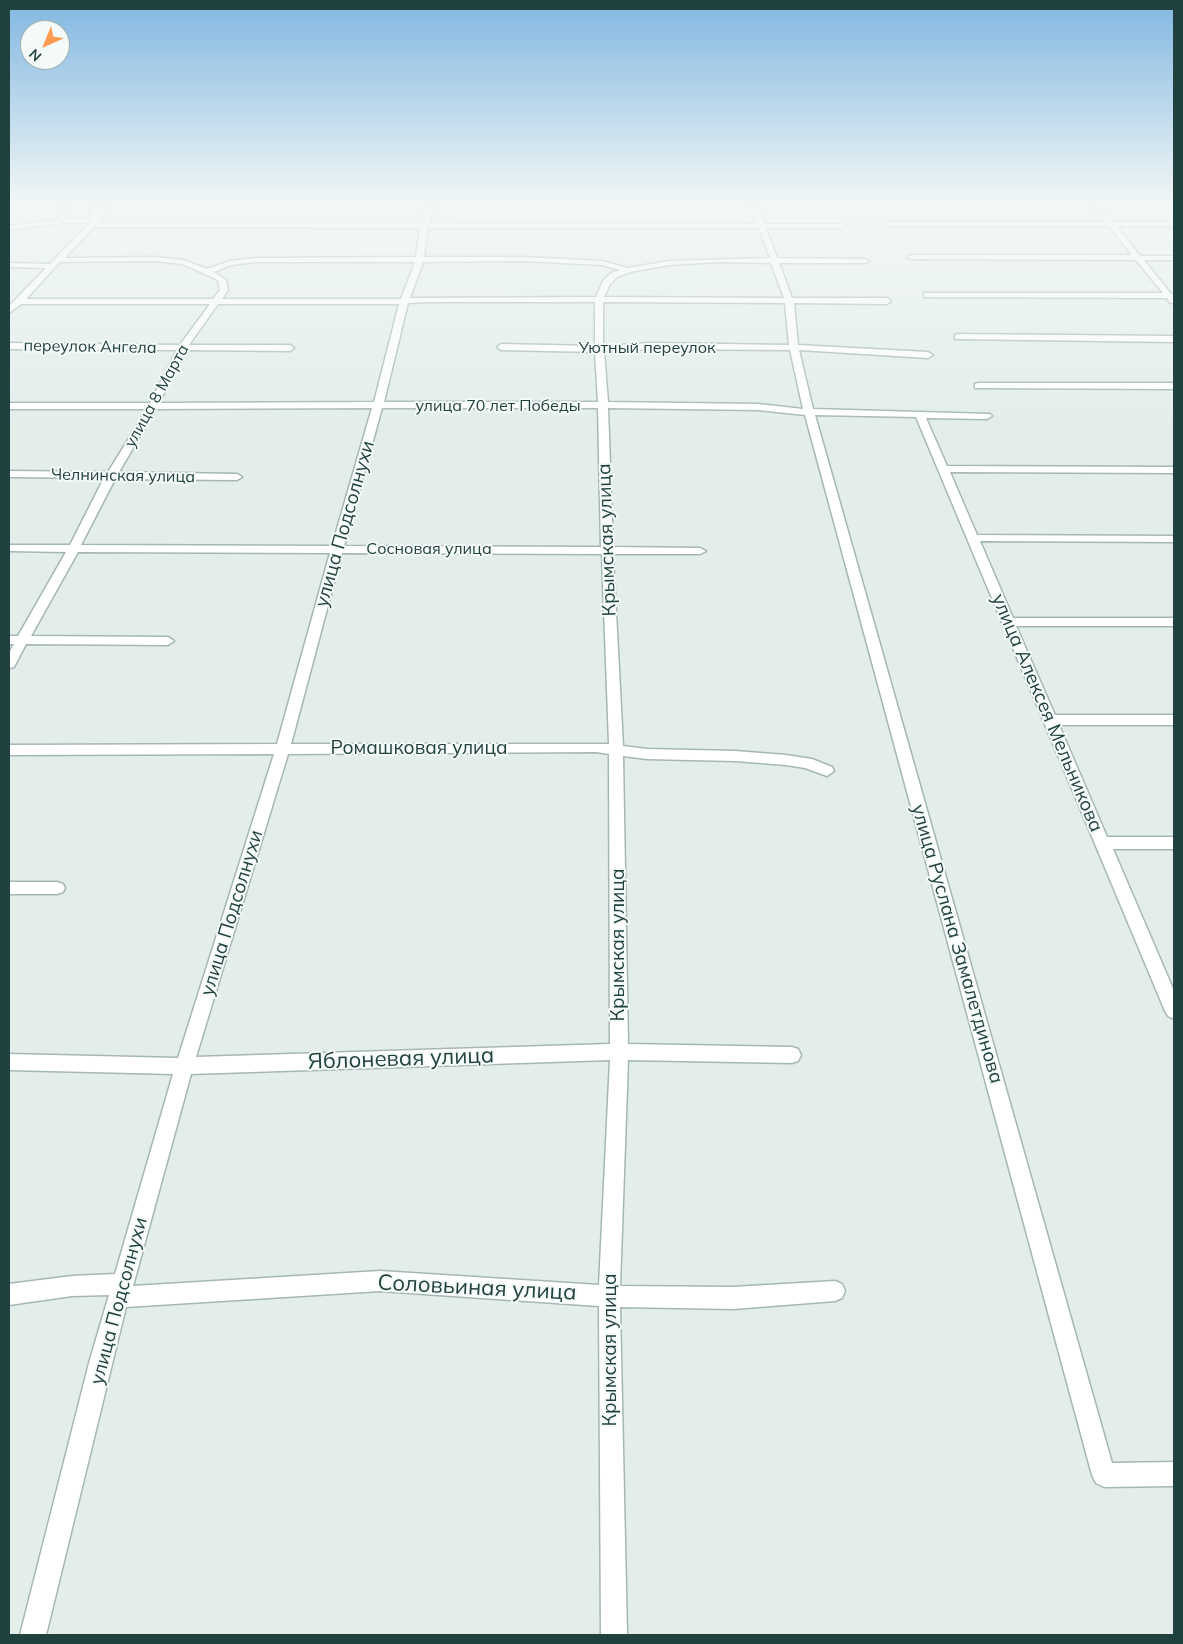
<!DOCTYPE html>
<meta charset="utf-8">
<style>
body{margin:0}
#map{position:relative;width:1183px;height:1644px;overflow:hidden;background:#e3eeeb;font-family:Mulish,sans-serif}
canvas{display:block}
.frame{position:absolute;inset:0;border:10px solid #21413e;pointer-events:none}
.north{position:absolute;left:20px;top:20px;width:50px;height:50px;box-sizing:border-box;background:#f4faf8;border:1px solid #a0b0ae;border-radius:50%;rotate:224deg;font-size:14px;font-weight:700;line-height:20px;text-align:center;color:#21413e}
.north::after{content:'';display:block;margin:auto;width:18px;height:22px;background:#fd9b52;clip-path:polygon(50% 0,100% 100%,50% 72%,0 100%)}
</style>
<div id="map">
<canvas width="1183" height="1644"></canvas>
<div class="frame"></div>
<div class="north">N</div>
</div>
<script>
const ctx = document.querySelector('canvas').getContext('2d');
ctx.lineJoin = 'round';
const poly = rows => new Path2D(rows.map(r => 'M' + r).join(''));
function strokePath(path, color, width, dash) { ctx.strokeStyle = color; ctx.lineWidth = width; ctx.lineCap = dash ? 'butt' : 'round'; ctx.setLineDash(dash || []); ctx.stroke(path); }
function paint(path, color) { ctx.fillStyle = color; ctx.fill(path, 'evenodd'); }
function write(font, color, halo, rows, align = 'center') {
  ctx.font = font + ' Mulish,sans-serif'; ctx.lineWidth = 4; ctx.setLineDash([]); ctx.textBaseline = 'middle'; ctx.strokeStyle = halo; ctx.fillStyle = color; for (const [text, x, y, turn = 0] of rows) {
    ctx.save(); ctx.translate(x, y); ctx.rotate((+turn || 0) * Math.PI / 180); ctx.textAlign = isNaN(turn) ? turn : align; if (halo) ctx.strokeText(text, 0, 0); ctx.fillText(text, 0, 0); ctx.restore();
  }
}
const minor = poly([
 [62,202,69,202,64,219,92,218,87,202,94,202,97,213,106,202,113,202,98,223,421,223,428,202,435,202,429,223,757,224,750,202,757,202,765,224,842,224,846,226,842,228,766,228,777,258,865,259,869,261,865,263,779,263,792,298,887,298,891,301,887,304,794,303,798,345,928,352,933,355,928,358,799,350,813,409,990,414,992,416,987,419,926,418,947,466,1174,467,1174,473,950,472,977,535,1174,536,1174,542,980,541,1013,618,1174,618,1174,626,1016,626,1055,715,1174,715,1174,725,1059,725,1107,837,1174,837,1174,849,1113,849,1174,991,1174,1019,1168,1016,1165,1011,916,417,815,415,1112,1463,1174,1462,1174,1486,1104,1487,1096,1483,1092,1475,805,415,758,410,608,408,613,547,700,548,706,551,700,554,613,554,623,746,647,749,735,751,786,755,812,759,832,767,834,771,827,776,805,768,786,765,735,761,647,759,623,756,628,1044,792,1047,798,1049,801,1055,798,1061,792,1063,628,1060,620,1286,733,1287,835,1281,842,1284,845,1291,842,1298,835,1301,733,1309,620,1307,627,1635,601,1635,599,1306,380,1291,126,1307,46,1635,20,1635,89,1363,109,1295,72,1296,9,1305,9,1284,72,1276,115,1274,173,1074,9,1070,9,1054,178,1058,274,754,9,755,9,745,277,744,330,553,78,552,31,636,168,637,174,641,168,645,26,644,14,667,9,668,9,653,14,644,9,644,9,636,18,636,66,552,9,551,9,545,70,545,104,478,9,477,9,471,108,472,147,409,9,409,9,403,150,403,177,350,9,349,9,343,180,345,210,304,21,304,9,313,9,306,46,268,9,267,9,263,50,264,90,222,63,223,9,230,9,226,57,220,62,202],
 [94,227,420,228,416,257,255,258,230,261,207,269,183,260,155,257,65,258,94,227],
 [428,228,759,228,770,258,669,261,628,268,602,261,523,257,424,257,428,228],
 [155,261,182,264,214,278,218,281,220,290,213,299,26,299,60,262,155,261],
 [523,261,602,265,620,270,611,273,603,281,596,297,410,298,423,262,523,261],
 [255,262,415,262,401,299,222,299,228,290,226,280,214,272,231,265,255,262],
 [720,262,771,263,784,298,604,297,610,284,617,277,630,272,669,265,720,262],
 [431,302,595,302,595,346,501,344,497,347,501,350,595,352,598,402,384,402,408,303,431,302],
 [603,302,785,303,789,345,650,343,603,346,603,302],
 [218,304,399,304,374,402,159,403,186,350,290,351,294,348,290,345,189,345,218,304],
 [650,349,790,350,803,409,758,404,608,402,604,351,650,349],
 [372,408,332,546,81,545,115,479,237,480,242,477,237,474,119,472,156,409,372,408],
 [382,408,598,408,601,547,344,546,382,408],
 [342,553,602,554,609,744,291,744,342,553],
 [596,752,609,754,610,1044,196,1057,288,754,596,752],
 [610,1060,599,1285,380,1271,133,1286,191,1074,610,1060],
 [1086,202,1093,202,1113,222,1174,222,1174,226,1117,226,1140,256,1174,256,1174,260,1144,260,1171,294,1174,294,1174,303,1170,303,1167,298,924,297,924,293,1163,293,1136,260,911,259,907,257,911,255,1132,255,1109,226,889,226,885,224,889,222,1105,222,1086,202],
 [958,334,1174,336,1174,342,955,339,955,335,958,334],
 [978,383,1174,383,1174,389,975,388,975,384,978,383],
 [9,882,57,882,63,884,65,888,63,892,57,894,9,894,9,882]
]);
strokePath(minor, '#a5b7b4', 3);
paint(minor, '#fff');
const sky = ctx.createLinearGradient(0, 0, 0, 432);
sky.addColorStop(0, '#81b7e1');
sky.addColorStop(0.47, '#f2f7f6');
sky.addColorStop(1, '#f2f7f600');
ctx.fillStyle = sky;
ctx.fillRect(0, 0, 1183, 432);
write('16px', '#21413e', '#f4faf8', [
 ["переулок Ангела",90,347,1],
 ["Уютный переулок",647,348],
 ["улица 8 Марта",157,396,-61],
 ["улица 70 лет Победы",498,406],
 ["Челнинская улица",123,476,1],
 ["Сосновая улица",429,549]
]);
write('19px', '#21413e', '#f4faf8', [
 ["улица Подсолнухи",345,524,-74],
 ["Крымская улица",607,540,-92],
 ["улица Алексея Мельникова",1047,713,67],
 ["Ромашковая улица",419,748],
 ["улица Подсолнухи",232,913,-73],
 ["улица Руслана Замалетдинова",957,944,74],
 ["Крымская улица",618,945,-90],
 ["улица Подсолнухи",119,1301,-75],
 ["Крымская улица",610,1350,-90]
]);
write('22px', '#21413e', '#f4faf8', [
 ["Яблоневая улица",401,1059,-2],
 ["Соловьиная улица",477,1288,3]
]);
</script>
